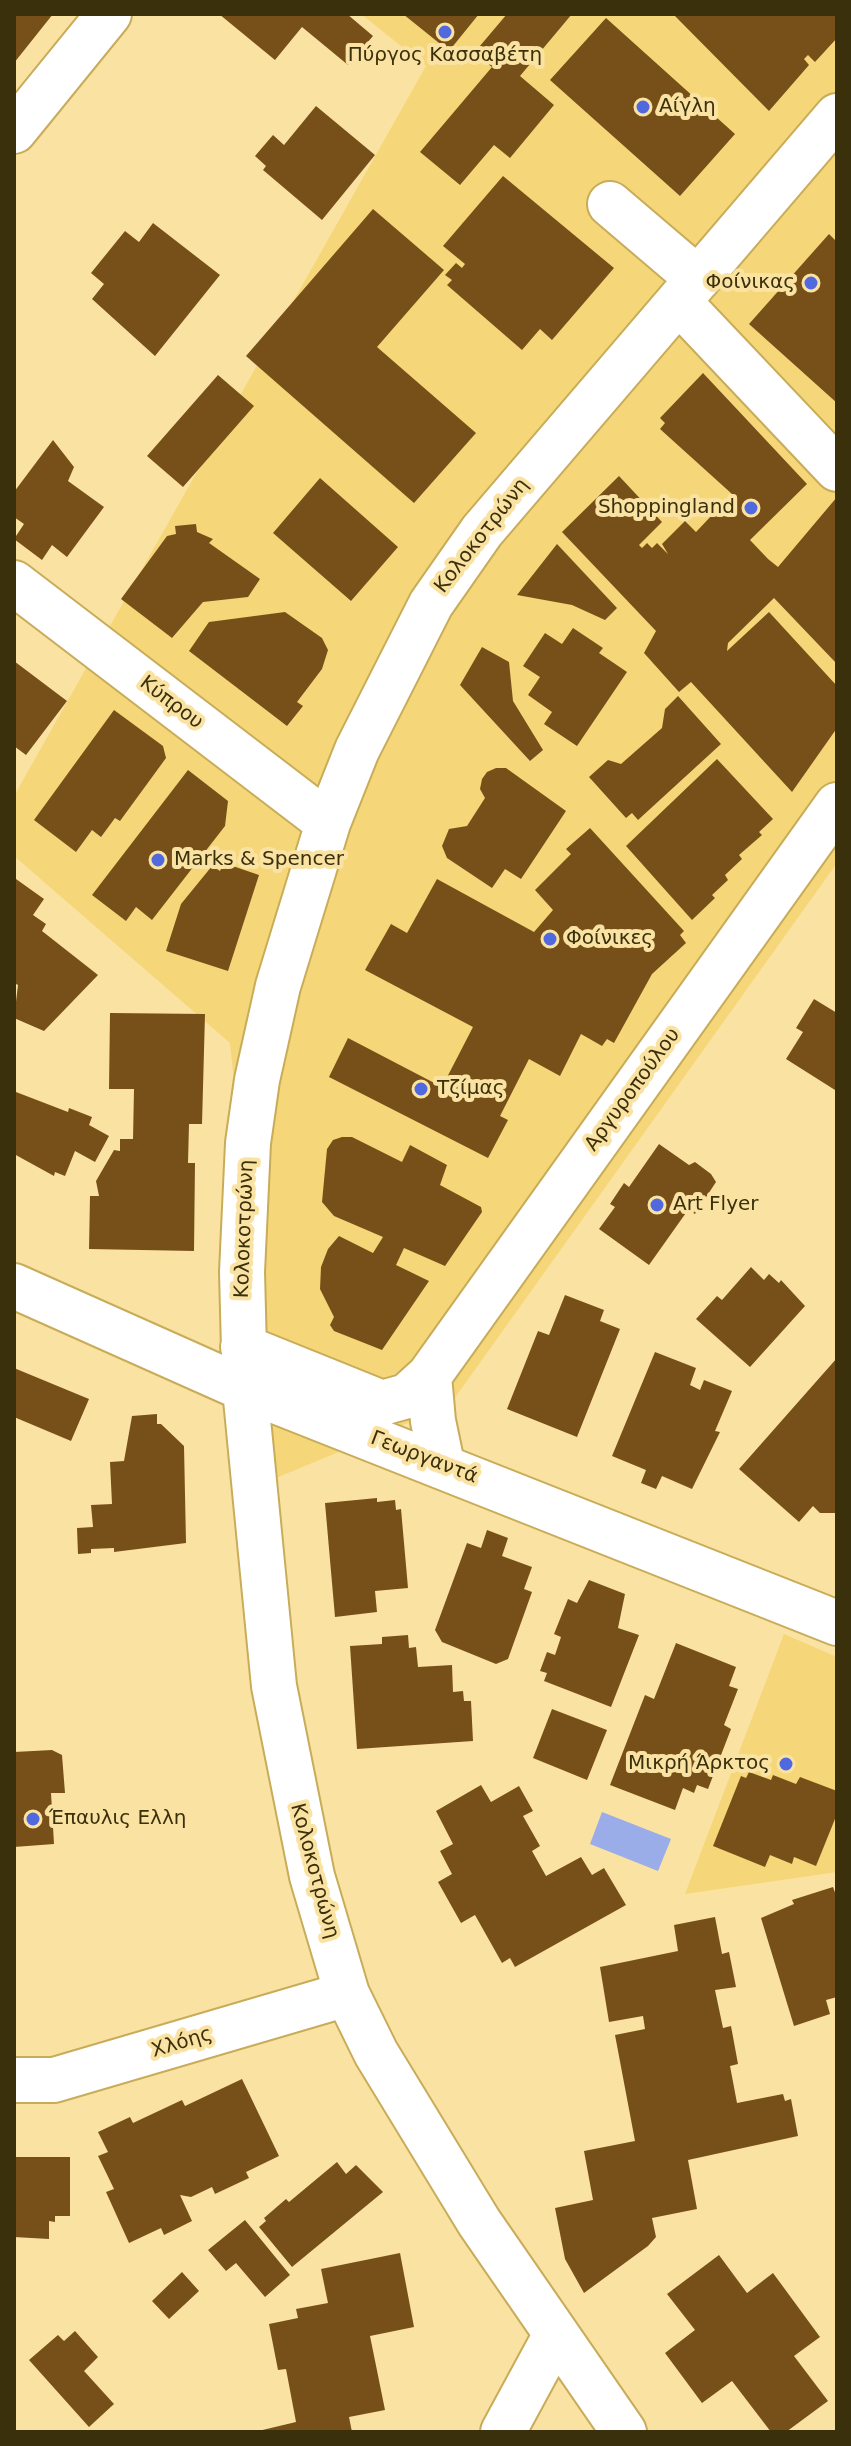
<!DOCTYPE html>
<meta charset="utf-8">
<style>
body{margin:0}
#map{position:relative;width:851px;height:2446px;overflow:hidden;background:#fae3a2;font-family:"DejaVu Sans",sans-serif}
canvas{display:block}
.frame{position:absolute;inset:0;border:16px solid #3b300c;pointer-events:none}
</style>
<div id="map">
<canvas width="851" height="2446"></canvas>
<div class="frame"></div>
</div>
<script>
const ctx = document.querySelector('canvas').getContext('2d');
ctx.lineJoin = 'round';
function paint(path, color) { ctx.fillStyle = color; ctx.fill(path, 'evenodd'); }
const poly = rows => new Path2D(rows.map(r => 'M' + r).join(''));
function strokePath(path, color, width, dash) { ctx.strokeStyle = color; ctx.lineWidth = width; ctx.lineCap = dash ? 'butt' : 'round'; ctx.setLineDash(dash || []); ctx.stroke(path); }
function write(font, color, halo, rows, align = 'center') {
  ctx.font = font + ' "DejaVu Sans",sans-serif'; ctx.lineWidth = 8; ctx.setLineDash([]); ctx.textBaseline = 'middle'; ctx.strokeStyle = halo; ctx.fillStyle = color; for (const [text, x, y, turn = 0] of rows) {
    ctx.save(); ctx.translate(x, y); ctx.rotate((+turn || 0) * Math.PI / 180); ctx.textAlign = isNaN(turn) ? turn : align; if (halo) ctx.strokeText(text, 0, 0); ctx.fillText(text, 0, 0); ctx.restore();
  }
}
paint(poly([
 [361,14,837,14,837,863,449,1406,276,1478,230,1043,14,856,14,796,426,66],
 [784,1634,837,1657,837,1872,685,1894]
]), '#f5d679');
paint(poly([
 [602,1812,671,1839,658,1871,590,1844]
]), '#9bade8');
paint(poly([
 [14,14,53,14,14,63],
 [219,14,347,14,373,36,348,65,302,27,275,60],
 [403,14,479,14,449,51],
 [507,14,572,14,520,76,554,105,510,158,494,145,460,185,420,152,492,67,474,53],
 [673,14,837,14,837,38,815,62,808,55,804,59,809,65,769,111],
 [606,18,735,134,680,196,550,80],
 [316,106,375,155,322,220,263,170,266,166,255,156,273,135,284,145],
 [503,176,614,268,552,340,540,329,522,350,447,285,452,280,445,275,456,263,462,268,465,264,443,246],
 [373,209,444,270,377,347,476,433,414,503,246,356],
 [153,223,220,275,155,356,92,299,104,284,91,273,125,231,139,242],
 [829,234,837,242,837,403,749,324],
 [703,373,807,484,750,540,768,559,778,567,837,497,837,664,774,598,728,643,727,651,769,612,837,686,837,728,792,792,691,682,679,692,644,653,656,631,562,532,619,476,662,522,639,545,642,548,647,543,652,548,657,543,668,554,662,544,685,521,696,532,732,494,660,429,665,423,660,418],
 [218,375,254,406,183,487,147,456],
 [53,440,74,467,68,481,104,507,67,557,52,545,42,560,14,539,24,524,14,517,14,492],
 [320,478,398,547,351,601,273,533],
 [196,524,197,532,213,539,209,543,260,579,248,597,203,602,172,638,121,599,167,536,176,534,175,526],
 [557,544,617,608,605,620,572,605,517,595],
 [285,612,322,638,328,650,322,669,297,702,303,706,287,726,189,651,209,622],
 [573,628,603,648,599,653,627,672,577,746,544,724,552,712,528,695,540,677,523,666,545,633,562,644],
 [482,647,509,662,513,701,543,750,530,761,460,685],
 [14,661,67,701,26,755,14,746],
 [678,696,721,744,638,820,632,813,626,818,589,777,608,760,621,764,662,728,665,709],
 [114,710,163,746,166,758,120,821,115,818,101,837,92,830,76,852,34,820],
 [717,759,773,819,759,832,762,835,739,855,742,859,725,875,728,880,712,895,715,898,692,920,626,846],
 [496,768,506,768,566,811,521,879,505,869,492,888,447,858,442,846,449,829,467,826,485,798,480,789,482,779,487,772],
 [188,770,228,801,225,826,152,920,136,907,126,921,92,895],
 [590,828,684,931,680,935,686,943,652,974,614,1043,607,1039,602,1046,581,1034,560,1076,529,1059,500,1116,508,1120,488,1158,329,1077,348,1038,442,1087,473,1027,365,970,391,924,407,933,437,879,534,932,553,910,535,890,571,854,566,849],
 [224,863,259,875,228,971,166,951,181,904,212,866,220,871],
 [16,879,44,899,33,915,46,924,42,931,98,975,44,1031,14,1018,18,985,14,983],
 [814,999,837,1013,835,1090,786,1059,803,1032,796,1028],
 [110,1013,205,1014,202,1124,189,1124,188,1163,195,1163,194,1251,89,1249,90,1196,99,1196,96,1181,114,1150,120,1151,120,1139,133,1139,134,1089,109,1089],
 [16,1092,68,1112,69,1108,92,1117,89,1125,109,1136,95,1162,75,1151,65,1176,55,1172,54,1176,14,1154],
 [342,1137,352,1137,402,1162,410,1145,447,1165,440,1185,481,1207,482,1212,445,1266,404,1248,396,1265,429,1281,382,1350,334,1331,330,1325,334,1317,320,1289,321,1267,328,1249,339,1236,373,1253,383,1237,334,1216,322,1202,327,1149,333,1140],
 [659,1144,689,1165,695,1162,711,1174,716,1182,695,1214,688,1210,649,1265,599,1229,615,1207,610,1204,624,1183,629,1187],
 [751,1267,764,1280,769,1274,779,1283,781,1280,805,1306,750,1367,696,1319,717,1296,722,1300],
 [565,1295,604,1310,600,1321,620,1329,577,1437,507,1409,538,1331,549,1335],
 [655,1352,696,1368,690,1385,700,1390,704,1380,732,1391,715,1431,720,1432,692,1489,662,1476,656,1489,641,1483,646,1470,612,1456],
 [837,1358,837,1513,820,1513,813,1506,799,1522,739,1469],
 [14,1368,89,1399,71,1441,14,1417],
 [157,1414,157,1424,161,1424,184,1446,186,1543,114,1552,114,1548,91,1549,91,1553,78,1554,77,1528,93,1527,91,1505,112,1504,110,1462,124,1461,132,1416],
 [377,1498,377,1502,395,1500,396,1510,401,1509,408,1588,375,1591,377,1612,335,1617,325,1503],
 [487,1530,508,1538,502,1556,532,1567,524,1589,532,1592,508,1659,496,1664,442,1642,435,1630,467,1543,481,1548],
 [589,1580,625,1594,618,1628,639,1635,611,1707,544,1681,547,1673,540,1671,547,1652,555,1655,561,1637,554,1634,568,1599,577,1603],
 [408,1635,409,1648,416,1647,418,1667,452,1665,453,1692,463,1691,464,1701,471,1701,473,1741,357,1749,350,1646,382,1644,382,1637],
 [676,1643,736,1667,729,1686,738,1689,724,1725,731,1729,708,1789,697,1785,694,1793,683,1788,675,1810,610,1785,645,1695,654,1699],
 [552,1709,607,1730,587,1780,533,1758],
 [52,1750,62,1755,65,1793,51,1793,54,1844,14,1847,14,1752],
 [749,1772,771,1780,773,1775,796,1784,800,1777,837,1791,837,1814,816,1866,794,1857,792,1864,770,1855,765,1867,713,1846,741,1776,746,1778],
 [481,1785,491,1802,519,1786,533,1811,523,1816,540,1846,532,1851,546,1876,581,1857,592,1875,604,1868,626,1905,515,1967,510,1958,502,1963,475,1915,461,1923,438,1882,452,1874,440,1851,453,1844,436,1811],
 [833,1887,837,1898,837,1997,826,2000,830,2014,794,2026,761,1918,794,1904,792,1900],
 [715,1917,722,1954,729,1952,736,1987,715,1990,723,2028,731,2026,738,2064,730,2066,737,2103,783,2094,785,2101,791,2099,798,2136,688,2160,697,2209,652,2218,656,2237,648,2246,584,2293,565,2259,555,2208,593,2200,584,2151,635,2141,615,2035,645,2029,643,2016,609,2022,600,1967,678,1951,674,1925],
 [242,2079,279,2156,246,2172,249,2178,215,2194,212,2187,191,2197,180,2195,192,2221,164,2235,161,2228,129,2243,106,2192,114,2189,98,2156,108,2152,98,2132,130,2117,133,2123,182,2100,185,2106],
 [14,2157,70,2157,70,2216,55,2216,55,2222,49,2221,49,2239,14,2237],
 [337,2162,346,2174,356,2165,383,2192,292,2267,259,2227,266,2221,264,2218,286,2199,289,2202],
 [245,2220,290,2275,265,2297,236,2263,226,2271,208,2250],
 [400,2253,414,2327,370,2336,385,2410,349,2417,352,2432,254,2432,296,2422,286,2369,278,2370,269,2324,298,2318,296,2309,328,2303,321,2269],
 [719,2255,747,2293,773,2273,820,2337,794,2356,828,2401,786,2432,771,2432,732,2381,702,2403,665,2353,695,2330,667,2294],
 [182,2272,199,2291,169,2319,152,2301],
 [75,2331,98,2357,84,2371,114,2404,89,2427,29,2360,58,2335,64,2341]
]), '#775019');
const minor = poly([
 [14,131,109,14],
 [610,204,698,279],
 [679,302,837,469],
 [14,583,328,823],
 [14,1286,245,1389,837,1623],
 [243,1347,382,1403,407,1396,429,1376,837,805],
 [429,1376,433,1421,442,1464],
 [14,2080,54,2080,347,1994],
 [503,2432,555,2336],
 [624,2432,479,2222,376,2053,347,1994,312,1876,274,1686,245,1389,242,1272,248,1143,257,1080,278,986,328,823,357,750,431,604,482,531,837,116]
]);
strokePath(minor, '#c8ac59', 48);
strokePath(minor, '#fff', 44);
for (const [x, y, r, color] of [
 [445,32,8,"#5169de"],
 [643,107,8,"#5169de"],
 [811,283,8,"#5169de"],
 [751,508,8,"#5169de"],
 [158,860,8,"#5169de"],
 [550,939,8,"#5169de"],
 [421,1089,8,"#5169de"],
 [657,1205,8,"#5169de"],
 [786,1764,8,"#5169de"],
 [33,1819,8,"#5169de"]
]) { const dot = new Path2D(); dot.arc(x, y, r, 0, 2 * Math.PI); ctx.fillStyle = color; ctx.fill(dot); strokePath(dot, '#fae3a2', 3); }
write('20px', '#3b300c', '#fae3a2', [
 ["Πύργος Κασσαβέτη",445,56,"center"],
 ["Αίγλη",659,107],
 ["Φοίνικας",795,283,"right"],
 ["Shoppingland",735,508,"right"],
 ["Marks & Spencer",174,860],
 ["Φοίνικες",566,939],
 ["Τζίμας",437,1089],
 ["Art Flyer",673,1205],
 ["Μικρή Άρκτος",770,1764,"right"],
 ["Έπαυλις Ελλη",49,1819]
], 'left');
write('20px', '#3b300c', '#fae3a2', [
 ["Κολοκοτρώνη",482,536,-52],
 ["Κύπρου",171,703,37],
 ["Αργυροπούλου",633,1090,-54],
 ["Κολοκοτρώνη",245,1229,-88],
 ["Γεωργαντά",424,1458,21],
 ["Κολοκοτρώνη",314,1871,75],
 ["Χλόης",182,2043,-17]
]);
</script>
